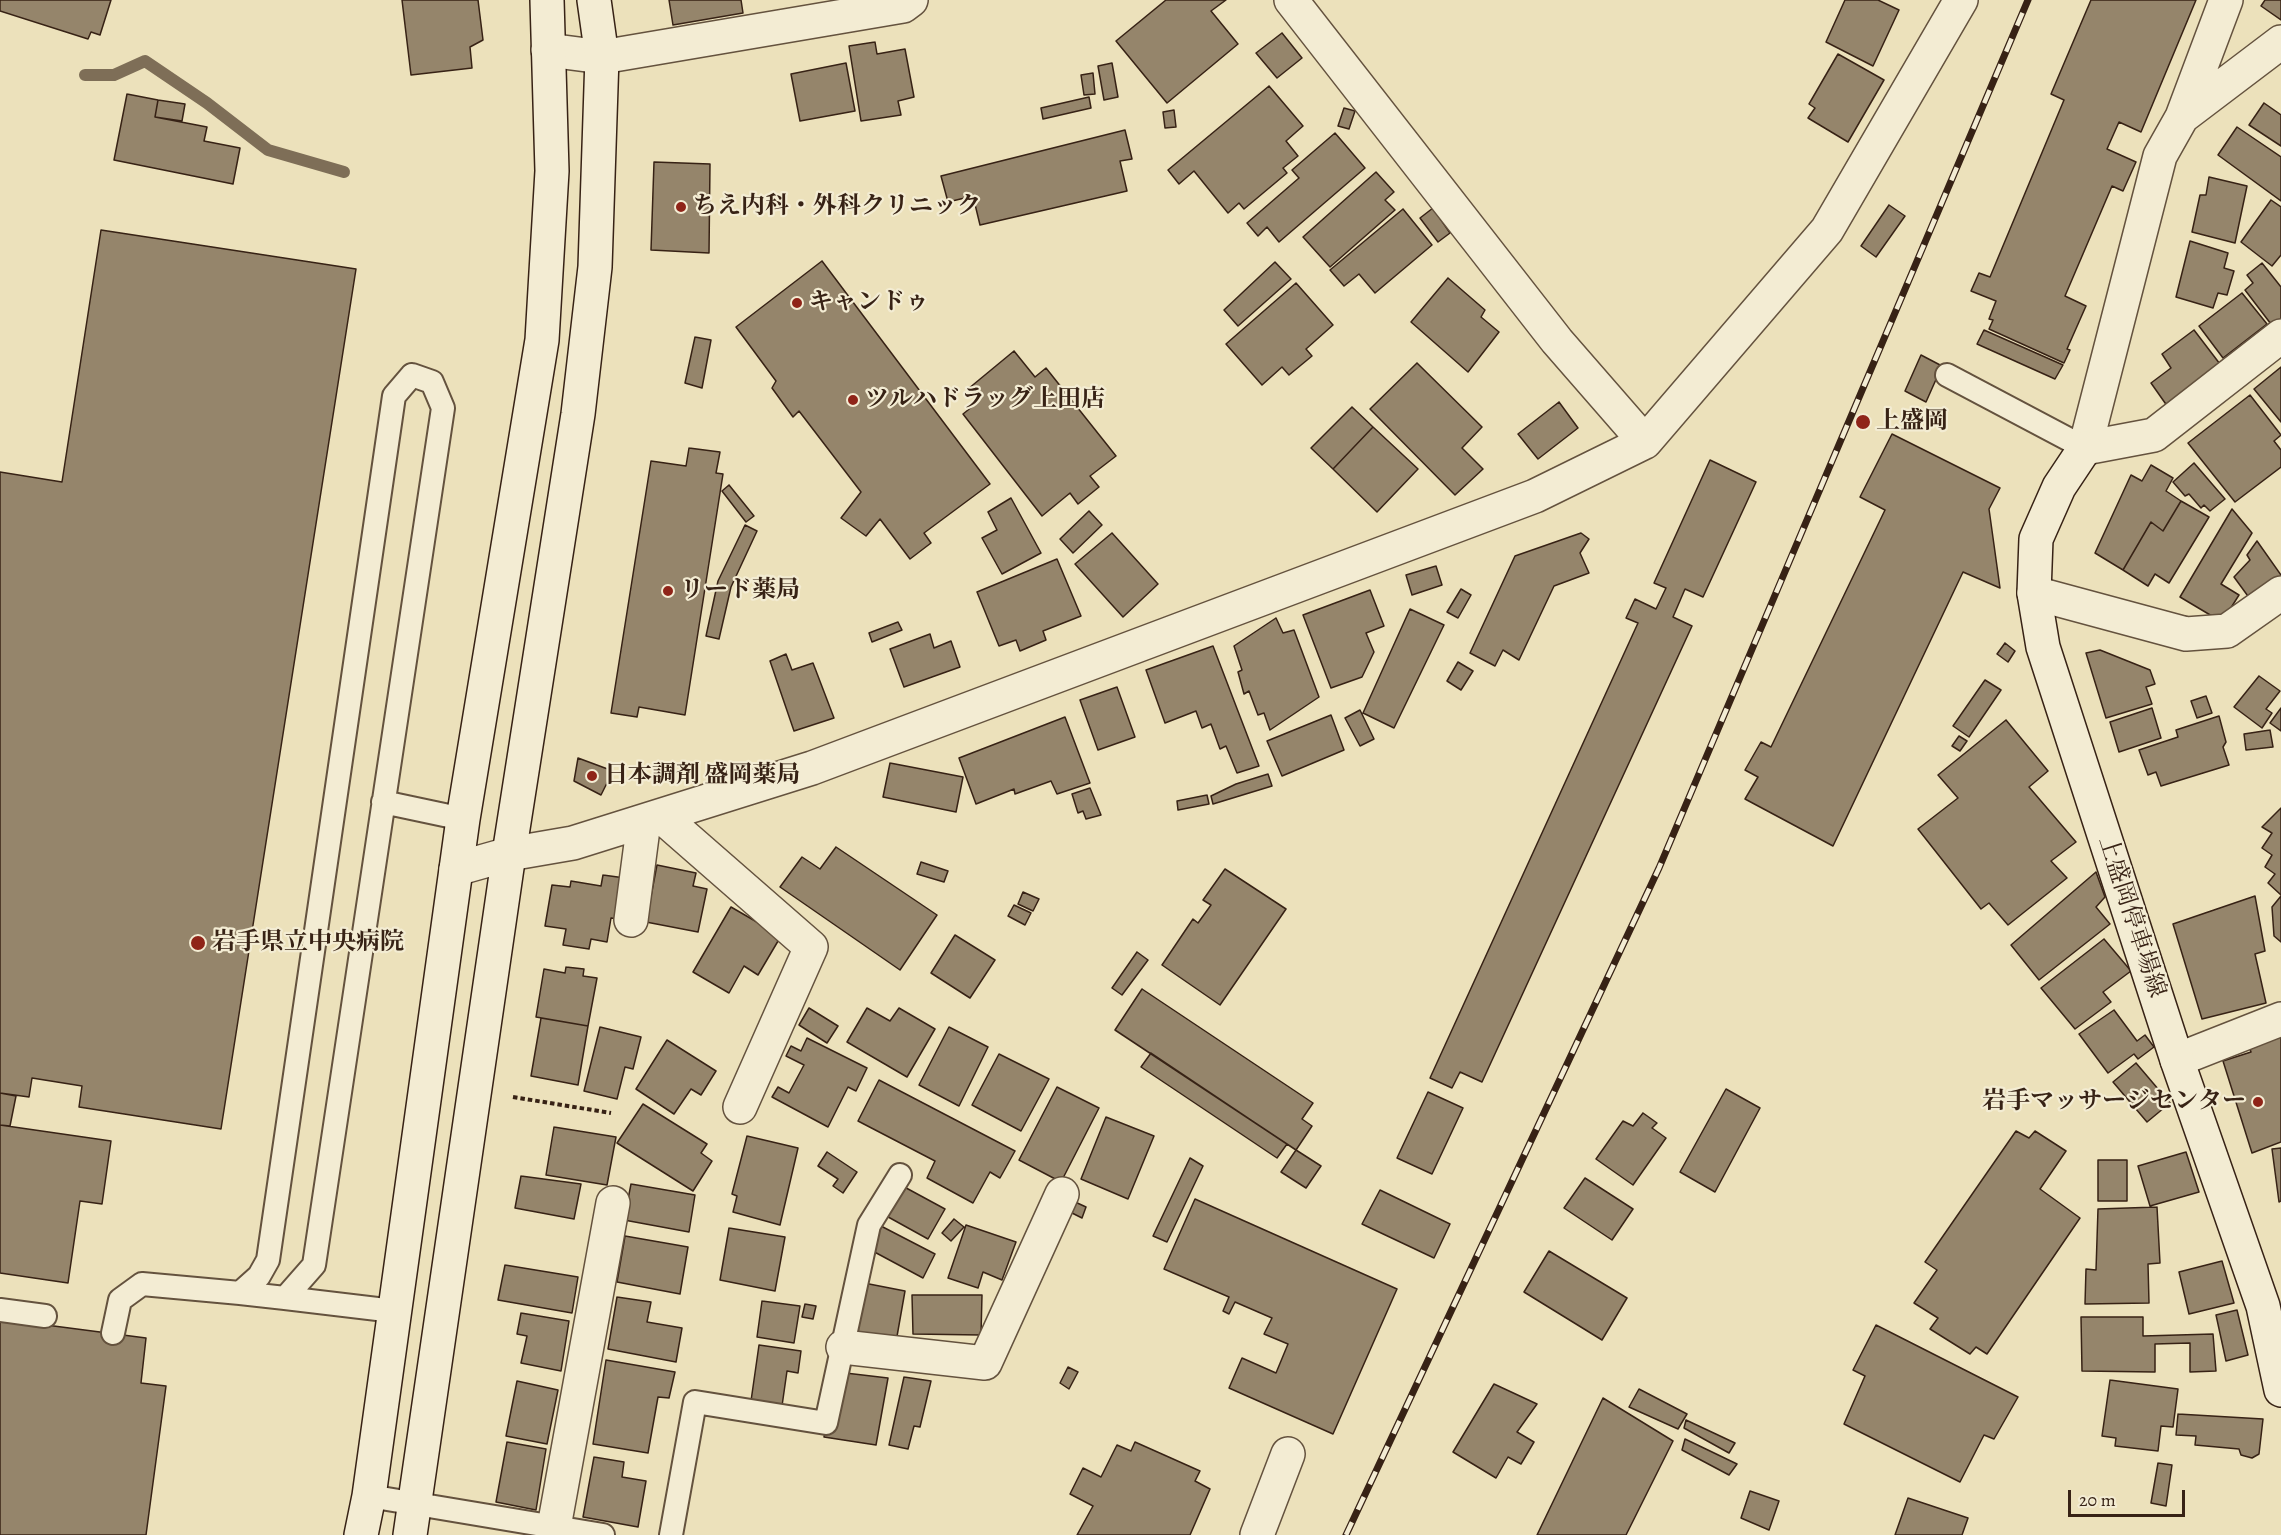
<!DOCTYPE html>
<meta charset="utf-8">
<style>
body{margin:0}
#map{position:relative;width:2281px;height:1535px;overflow:hidden;background:#ece1bb;font-family:Alegreya,serif}
canvas{display:block}
.scale{position:absolute;left:2068px;top:1490px;width:117px;height:27px;box-sizing:border-box;border:3px solid #372215;border-top:0;padding-left:8px;font-size:18px;line-height:21px;white-space:nowrap;color:#372215;-webkit-text-stroke:4px #f3ecd3;paint-order:stroke}
</style>
<div id="map">
<canvas width="2281" height="1535"></canvas>
<div class="scale">20 m</div>
</div>
<script>
const ctx = document.querySelector('canvas').getContext('2d');
ctx.lineJoin = 'round';
const poly = rows => new Path2D(rows.map(r => 'M' + r).join(''));
function strokePath(path, color, width, dash) { ctx.strokeStyle = color; ctx.lineWidth = width; ctx.lineCap = dash ? 'butt' : 'round'; ctx.setLineDash(dash || []); ctx.stroke(path); }
function paint(path, color) { ctx.fillStyle = color; ctx.fill(path, 'evenodd'); }
function write(font, color, halo, rows, align = 'center') {
  ctx.font = font + ' Alegreya,"Noto Serif JP",serif'; ctx.lineWidth = 4.5; ctx.setLineDash([]); ctx.textBaseline = 'middle'; ctx.strokeStyle = halo; ctx.fillStyle = color; for (const [text, x, y, turn = 0] of rows) {
    ctx.save(); ctx.translate(x, y); ctx.rotate((+turn || 0) * Math.PI / 180); ctx.textAlign = isNaN(turn) ? turn : align; if (halo) ctx.strokeText(text, 0, 0); ctx.fillText(text, 0, 0); ctx.restore();
  }
}
strokePath(poly([
 [85,75,114,75,145,61,207,103,268,150,344,172]
]), '#7e6e57', 12);
const building = poly([
 [0,0,111,0,100,35,91,32,88,39,0,11,0,0],
 [402,0,478,0,483,40,470,47,472,68,411,75,402,0],
 [669,0,741,0,743,13,673,25,669,0],
 [1166,0,1226,0,1211,11,1238,44,1167,103,1116,41,1166,0],
 [1845,0,1878,0,1899,10,1873,66,1826,42,1845,0],
 [2091,0,2196,0,2141,132,2119,122,2107,149,2136,162,2123,191,2112,186,2065,296,2086,306,2067,349,2070,350,2064,363,1989,329,1993,320,1989,319,1996,301,1971,291,1979,273,1990,277,2064,100,2051,94,2091,0],
 [2265,0,2281,0,2281,20,2261,6,2265,0],
 [1282,33,1302,58,1277,78,1256,53,1282,33],
 [875,42,877,54,905,49,914,97,898,101,901,115,861,121,849,46,875,42],
 [1838,54,1884,80,1848,142,1808,118,1815,108,1809,104,1838,54],
 [846,63,855,111,800,121,791,74,846,63],
 [1112,63,1118,97,1104,100,1098,66,1112,63],
 [1093,73,1095,94,1084,95,1081,75,1093,73],
 [1269,86,1303,126,1286,141,1298,156,1283,168,1287,173,1244,209,1239,203,1228,213,1194,171,1179,184,1168,170,1269,86],
 [127,94,158,100,155,117,207,127,204,141,240,148,233,184,114,160,127,94],
 [1089,97,1091,108,1043,119,1041,108,1089,97],
 [158,100,185,104,182,121,155,117,158,100],
 [2264,103,2281,115,2281,146,2249,125,2264,103],
 [1344,108,1355,111,1349,129,1338,126,1344,108],
 [1174,110,1176,127,1165,128,1163,112,1174,110],
 [2237,127,2281,157,2281,201,2218,155,2237,127],
 [1125,130,1132,159,1120,161,1127,191,980,225,973,196,948,202,941,176,1125,130],
 [1335,133,1365,168,1279,242,1267,227,1258,236,1247,223,1299,178,1292,170,1335,133],
 [654,162,710,164,709,253,651,250,654,162],
 [1376,172,1394,192,1385,200,1395,210,1330,267,1303,237,1376,172],
 [2209,177,2247,186,2235,243,2192,232,2200,195,2206,195,2209,177],
 [2271,200,2281,207,2281,255,2272,266,2241,242,2271,200],
 [1889,205,1905,216,1876,257,1861,246,1889,205],
 [1433,208,1450,233,1438,242,1420,218,1433,208],
 [1403,209,1432,245,1375,293,1359,274,1344,286,1330,270,1403,209],
 [101,230,356,269,221,1129,79,1107,82,1086,32,1078,29,1097,0,1093,0,472,62,482,101,230],
 [2190,241,2228,253,2224,268,2234,271,2227,295,2218,293,2213,308,2176,297,2190,241],
 [822,261,990,484,924,533,931,543,910,559,880,519,866,536,841,518,861,492,799,411,793,417,772,388,776,381,736,327,822,261],
 [1275,262,1291,279,1238,326,1224,310,1275,262],
 [2262,263,2281,287,2281,323,2274,328,2245,290,2253,283,2247,275,2262,263],
 [1448,278,1485,310,1481,317,1499,332,1468,372,1411,322,1448,278],
 [1296,283,1333,325,1306,349,1312,356,1289,375,1282,367,1262,385,1226,344,1296,283],
 [2242,293,2267,324,2223,358,2199,326,2242,293],
 [1984,330,2063,365,2055,379,1977,344,1984,330],
 [2194,330,2223,368,2170,410,2151,383,2171,368,2162,354,2194,330],
 [695,337,711,340,702,388,685,383,695,337],
 [1014,351,1035,377,1046,368,1116,456,1090,476,1099,487,1078,504,1070,493,1042,516,963,414,978,402,968,389,1014,351],
 [1921,355,1942,366,1926,402,1905,391,1921,355],
 [1417,363,1482,427,1462,448,1483,469,1455,495,1370,409,1417,363],
 [2281,367,2281,422,2254,389,2281,367],
 [2250,395,2281,435,2274,441,2281,450,2281,467,2235,502,2188,443,2250,395],
 [1559,402,1578,428,1538,459,1518,434,1559,402],
 [1352,407,1373,427,1333,469,1311,448,1352,407],
 [1373,427,1418,469,1377,512,1333,469,1373,427],
 [1892,434,2000,488,1989,509,2000,588,1963,572,1833,846,1745,799,1758,777,1745,770,1761,742,1771,747,1885,510,1860,497,1892,434],
 [689,448,720,452,716,473,723,474,685,715,639,707,637,717,611,713,651,461,686,466,689,448],
 [1710,460,1756,482,1703,597,1685,589,1673,617,1692,626,1482,1082,1460,1072,1452,1088,1430,1078,1638,623,1626,618,1635,599,1656,609,1666,588,1654,583,1710,460],
 [2194,463,2225,499,2210,511,2204,505,2201,508,2189,494,2185,496,2173,482,2194,463],
 [2151,465,2173,478,2166,491,2181,501,2163,531,2151,522,2123,570,2095,553,2131,475,2142,481,2151,465],
 [729,485,754,516,746,522,722,491,729,485],
 [1011,498,1041,553,1002,574,982,538,997,530,988,512,1011,498],
 [2181,501,2209,517,2169,583,2155,574,2148,586,2123,570,2151,522,2163,531,2181,501],
 [2232,509,2252,533,2221,584,2239,595,2222,622,2180,597,2232,509],
 [1089,511,1102,525,1073,553,1060,539,1089,511],
 [745,525,757,531,731,587,719,639,706,636,718,581,745,525],
 [1112,533,1158,584,1123,617,1075,564,1112,533],
 [1581,533,1589,539,1580,553,1589,573,1554,586,1519,660,1503,650,1495,666,1470,653,1515,556,1581,533],
 [2257,541,2281,575,2281,578,2253,603,2234,577,2250,560,2247,555,2257,541],
 [1057,559,1081,616,1043,631,1046,640,1020,651,1016,640,999,646,977,592,1057,559],
 [1436,566,1442,585,1412,595,1406,575,1436,566],
 [1461,589,1471,595,1458,618,1447,612,1461,589],
 [1370,590,1384,626,1366,633,1374,652,1362,677,1331,688,1303,615,1370,590],
 [1410,609,1444,625,1394,728,1363,713,1410,609],
 [1276,618,1283,633,1294,630,1319,697,1270,730,1264,713,1258,715,1249,691,1244,694,1238,672,1242,670,1234,646,1276,618],
 [898,622,902,630,872,642,869,633,898,622],
 [930,634,934,648,951,641,960,667,904,687,890,649,930,634],
 [2005,643,2015,651,2008,662,1997,654,2005,643],
 [1213,646,1259,766,1237,773,1226,746,1220,749,1211,724,1202,728,1196,711,1165,723,1146,670,1213,646],
 [2100,650,2150,670,2155,684,2146,687,2152,704,2106,718,2086,653,2100,650],
 [786,654,792,670,813,663,834,718,794,731,770,661,786,654],
 [1458,662,1473,671,1461,690,1447,681,1458,662],
 [2259,676,2280,691,2266,709,2272,713,2262,728,2234,707,2259,676],
 [1985,680,2001,690,1969,737,1953,726,1985,680],
 [1117,687,1135,737,1098,750,1080,700,1117,687],
 [2206,696,2212,713,2197,718,2191,701,2206,696],
 [2152,708,2161,738,2119,752,2110,722,2152,708],
 [2281,708,2281,731,2270,723,2281,708],
 [1360,710,1374,739,1360,746,1345,718,1360,710],
 [1331,715,1344,750,1282,776,1267,741,1331,715],
 [2219,716,2226,742,2223,747,2229,765,2161,786,2156,772,2148,775,2139,750,2178,737,2176,730,2219,716],
 [1065,717,1090,783,1057,794,1051,781,1015,794,1014,789,976,804,959,758,1065,717],
 [2006,720,2048,771,2029,787,2076,842,2051,861,2067,878,2008,925,1989,903,1981,909,1918,829,1958,798,1938,775,2006,720],
 [2270,730,2273,747,2246,750,2244,734,2270,730],
 [1959,736,1967,741,1960,751,1952,746,1959,736],
 [578,758,613,771,601,795,574,781,578,758],
 [890,763,963,777,956,812,883,797,890,763],
 [1268,774,1272,786,1213,804,1211,796,1236,784,1268,774],
 [1090,788,1101,815,1086,819,1083,811,1078,813,1072,794,1090,788],
 [1207,795,1209,804,1178,810,1177,801,1207,795],
 [2281,808,2281,895,2268,883,2275,874,2265,867,2272,855,2262,848,2272,833,2262,827,2281,808],
 [836,847,937,915,900,970,780,887,802,857,820,869,836,847],
 [921,862,948,871,944,882,917,874,921,862],
 [657,865,696,873,693,886,707,889,698,932,646,922,657,865],
 [1225,869,1286,909,1220,1005,1162,965,1193,919,1198,923,1211,905,1203,900,1225,869],
 [2096,872,2105,897,2096,907,2110,924,2039,980,2011,945,2096,872],
 [603,875,625,878,618,919,611,918,607,942,591,939,589,949,563,945,566,929,545,926,552,885,570,887,571,881,601,886,603,875],
 [1023,892,1039,899,1033,911,1018,904,1023,892],
 [2255,896,2265,951,2255,954,2266,1003,2202,1019,2173,924,2255,896],
 [2281,896,2281,942,2274,936,2272,907,2281,896],
 [1014,905,1031,913,1025,925,1008,916,1014,905],
 [731,907,781,936,758,975,744,966,729,993,693,972,731,907],
 [955,935,995,960,970,998,931,973,955,935],
 [2104,939,2131,971,2103,992,2111,1002,2075,1029,2041,988,2104,939],
 [1137,952,1148,960,1122,995,1112,988,1137,952],
 [566,967,584,969,583,976,597,978,588,1026,536,1017,544,969,565,973,566,967],
 [1142,989,1313,1103,1302,1119,1312,1126,1296,1150,1115,1030,1142,989],
 [809,1008,838,1026,827,1043,799,1025,809,1008],
 [867,1008,890,1021,899,1008,935,1029,907,1077,847,1042,867,1008],
 [2114,1010,2137,1041,2145,1035,2154,1047,2138,1059,2134,1054,2108,1073,2079,1034,2114,1010],
 [541,1018,588,1026,578,1085,531,1076,541,1018],
 [600,1027,641,1037,633,1069,625,1067,617,1099,584,1091,600,1027],
 [949,1027,988,1047,959,1106,919,1085,949,1027],
 [2281,1034,2281,1142,2252,1153,2223,1061,2251,1052,2249,1046,2281,1034],
 [807,1038,867,1068,856,1091,848,1087,828,1127,772,1097,778,1087,789,1093,804,1065,786,1056,791,1046,801,1051,807,1038],
 [667,1040,716,1071,701,1095,691,1089,674,1114,636,1089,667,1040],
 [1151,1053,1287,1144,1277,1158,1141,1067,1151,1053],
 [999,1054,1049,1079,1021,1131,972,1105,999,1054],
 [2136,1063,2170,1103,2147,1122,2113,1082,2136,1063],
 [879,1080,1015,1151,1000,1178,990,1172,973,1203,927,1178,935,1161,858,1121,879,1080],
 [1057,1087,1099,1108,1061,1182,1019,1160,1057,1087],
 [1726,1089,1760,1108,1715,1192,1680,1172,1726,1089],
 [1428,1092,1463,1108,1432,1174,1397,1158,1428,1092],
 [0,1093,16,1096,10,1126,0,1125,0,1093],
 [643,1104,707,1144,701,1153,712,1161,693,1191,617,1143,643,1104],
 [1643,1113,1657,1123,1652,1128,1666,1138,1633,1185,1596,1159,1623,1121,1633,1126,1643,1113],
 [1106,1117,1154,1136,1128,1199,1081,1179,1106,1117],
 [0,1125,111,1141,102,1204,80,1201,68,1283,0,1273,0,1125],
 [554,1127,616,1137,607,1185,546,1175,554,1127],
 [2016,1131,2029,1138,2035,1131,2066,1151,2040,1189,2080,1218,1987,1354,1976,1347,1970,1354,1930,1329,1938,1318,1914,1303,1937,1270,1925,1262,2016,1131],
 [747,1136,798,1148,780,1225,733,1212,737,1196,732,1194,747,1136],
 [2281,1148,2281,1201,2279,1202,2272,1149,2281,1148],
 [1296,1150,1321,1166,1306,1188,1281,1172,1296,1150],
 [827,1152,857,1172,843,1193,833,1186,838,1179,818,1166,827,1152],
 [2186,1152,2199,1192,2150,1206,2138,1166,2186,1152],
 [1190,1158,1203,1166,1167,1242,1153,1236,1190,1158],
 [2098,1160,2127,1160,2127,1201,2098,1201,2098,1160],
 [521,1176,581,1184,574,1219,515,1208,521,1176],
 [1585,1178,1633,1209,1612,1240,1564,1208,1585,1178],
 [897,1183,945,1209,928,1239,881,1213,897,1183],
 [631,1184,695,1195,689,1232,624,1220,631,1184],
 [1380,1190,1450,1224,1434,1258,1362,1224,1380,1190],
 [1195,1199,1397,1289,1333,1434,1229,1388,1242,1358,1276,1373,1288,1344,1264,1334,1272,1318,1235,1302,1229,1314,1223,1311,1229,1297,1164,1269,1195,1199],
 [1073,1201,1086,1207,1082,1218,1068,1211,1073,1201],
 [2157,1207,2160,1263,2148,1264,2149,1303,2085,1304,2086,1269,2096,1270,2098,1209,2157,1207],
 [954,1219,964,1227,951,1241,942,1233,954,1219],
 [879,1225,935,1254,923,1278,867,1248,879,1225],
 [966,1225,1016,1242,1002,1280,983,1272,978,1288,948,1278,966,1225],
 [729,1228,785,1237,775,1291,720,1280,729,1228],
 [625,1236,688,1247,680,1294,617,1282,625,1236],
 [1549,1251,1627,1298,1602,1340,1524,1292,1549,1251],
 [2222,1261,2234,1303,2189,1314,2179,1272,2222,1261],
 [505,1265,578,1277,572,1313,498,1300,505,1265],
 [864,1283,905,1291,896,1342,849,1333,864,1283],
 [912,1295,982,1295,981,1335,913,1334,912,1295],
 [617,1297,651,1302,647,1322,682,1328,676,1362,608,1349,617,1297],
 [762,1301,800,1306,794,1343,757,1337,762,1301],
 [805,1304,816,1306,813,1319,802,1317,805,1304],
 [2237,1310,2248,1355,2226,1361,2216,1315,2237,1310],
 [521,1313,569,1321,561,1371,521,1363,527,1336,517,1334,521,1313],
 [2081,1317,2143,1317,2143,1336,2213,1334,2216,1371,2190,1372,2190,1343,2155,1344,2155,1372,2082,1371,2081,1317],
 [0,1319,146,1338,141,1383,166,1386,146,1535,0,1535,0,1319],
 [1876,1325,2018,1397,1994,1439,1984,1435,1960,1482,1844,1424,1865,1376,1853,1370,1876,1325],
 [759,1345,801,1351,798,1373,787,1371,782,1406,751,1401,759,1345],
 [606,1360,675,1372,669,1398,658,1397,648,1453,593,1444,606,1360],
 [1068,1367,1078,1372,1069,1389,1060,1383,1068,1367],
 [837,1372,888,1378,876,1445,824,1437,837,1372],
 [904,1377,931,1381,920,1427,914,1426,908,1449,889,1445,904,1377],
 [2110,1380,2178,1389,2173,1427,2161,1426,2158,1451,2115,1446,2116,1438,2102,1436,2110,1380],
 [517,1381,558,1390,547,1444,506,1436,517,1381],
 [1494,1384,1537,1404,1517,1432,1534,1442,1521,1464,1508,1457,1496,1478,1453,1452,1494,1384],
 [1639,1389,1687,1414,1678,1429,1629,1407,1639,1389],
 [1603,1398,1673,1441,1626,1535,1537,1535,1603,1398],
 [2178,1414,2263,1419,2259,1454,2252,1458,2241,1455,2239,1449,2195,1445,2196,1436,2176,1435,2178,1414],
 [1686,1420,1735,1443,1729,1453,1684,1428,1686,1420],
 [1685,1439,1737,1464,1729,1475,1682,1450,1685,1439],
 [507,1442,546,1449,536,1510,496,1502,507,1442],
 [1135,1442,1200,1471,1195,1481,1210,1489,1190,1535,1077,1535,1093,1506,1070,1494,1083,1468,1101,1477,1117,1445,1131,1451,1135,1442],
 [594,1457,624,1462,622,1477,646,1481,638,1527,583,1517,594,1457],
 [2158,1463,2172,1465,2166,1506,2151,1503,2158,1463],
 [1750,1491,1779,1501,1769,1530,1741,1518,1750,1491],
 [1908,1498,1968,1518,1962,1535,1895,1535,1908,1498]
]);
paint(building, '#95856b');
strokePath(building, '#372215', 1.5);
const lane = poly([
 [412,375,432,382,443,408,314,1265,285,1298,240,1293,259,1276,268,1260,394,396,412,375],
 [1947,375,2085,448],
 [383,802,463,819],
 [285,1298,394,1311],
 [0,1310,45,1316],
 [113,1333,120,1300,142,1284,240,1293],
 [369,1496,603,1535],
 [671,1535,695,1402,826,1423,869,1225,900,1175]
]);
const street = poly([
 [1291,0,1557,341,1645,442],
 [2226,0,2182,117,2160,156,2085,448,2154,435,2281,336],
 [548,50,602,57,903,6,911,0],
 [2182,117,2281,42],
 [2034,593,2186,634,2227,631,2281,593],
 [661,816,811,947,740,1107],
 [456,869,509,854,573,843,812,768,1535,496,1645,442,1827,230,1961,0],
 [631,920,644,821],
 [2177,1060,2281,1019],
 [843,1347,985,1363,1062,1194],
 [554,1527,613,1203],
 [1257,1535,1288,1454]
]);
const secondary = poly([
 [2085,448,2059,487,2036,539,2034,593,2043,647,2177,1060,2263,1306,2281,1390],
 [361,1535,369,1496,463,819,542,340,552,171,547,0],
 [410,1535,509,854,578,414,595,267,602,57,594,0]
]);
strokePath(lane, '#64523e', 26);
strokePath(street, '#64523e', 36);
strokePath(secondary, '#372215', 36);
strokePath(poly([
 [513,1097,611,1113]
]), '#372215', 4, [4.5, 3]);
strokePath(lane, '#f3ecd3', 22);
strokePath(street, '#f3ecd3', 33);
strokePath(secondary, '#f3ecd3', 33);
const rail = poly([
 [1346,1535,1659,868,2028,0]
]);
strokePath(rail, '#372215', 7);
strokePath(rail, '#f3ecd3', 4.5, [14]);
for (const [x, y, r, color] of [
 [681,207,6,"#8f2418"],
 [797,303,6,"#8f2418"],
 [853,400,6,"#8f2418"],
 [1863,422,8,"#8f2418"],
 [668,591,6,"#8f2418"],
 [592,776,6,"#8f2418"],
 [198,943,8,"#8f2418"],
 [2258,1102,6,"#8f2418"]
]) { const dot = new Path2D(); dot.arc(x, y, r, 0, 2 * Math.PI); ctx.fillStyle = color; ctx.fill(dot); strokePath(dot, '#f3ecd3', 2); }
write('bold 24px', '#372215', '#f3ecd3', [
 ["ちえ内科・外科クリニック",693,207],
 ["キャンドゥ",809,303],
 ["ツルハドラッグ上田店",865,400],
 ["上盛岡",1876,422],
 ["リード薬局",680,591],
 ["日本調剤 盛岡薬局",604,776],
 ["岩手県立中央病院",212,943],
 ["岩手マッサージセンター",2246,1102,"right"]
], 'left');
write('24px', '#372215', '#f3ecd3', [
 ["上盛岡停車場線",2131,917,72]
]);
</script>
